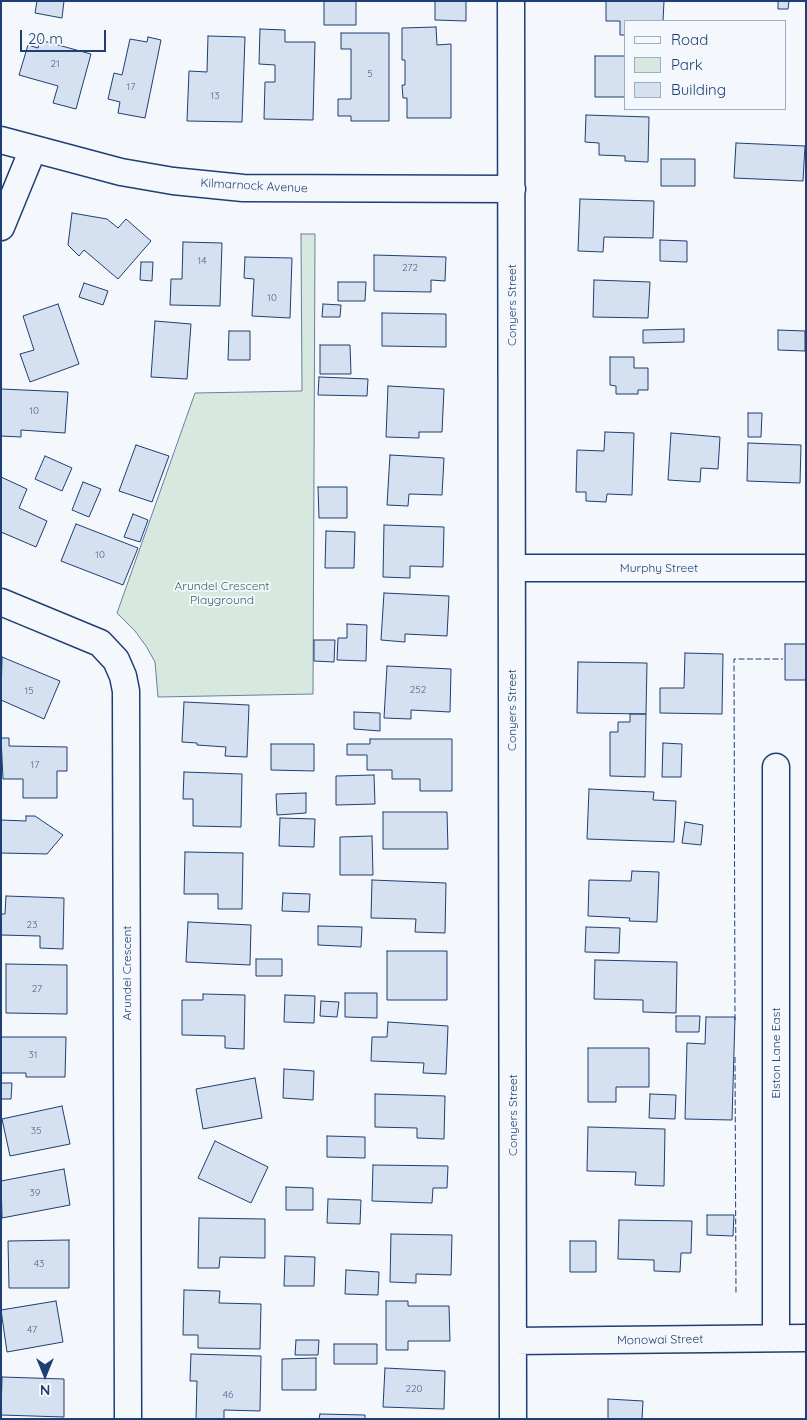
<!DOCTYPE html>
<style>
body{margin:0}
#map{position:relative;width:807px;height:1420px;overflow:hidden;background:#f4f7fb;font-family:Quicksand,sans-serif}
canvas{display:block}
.frame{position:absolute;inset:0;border:2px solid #1d3f73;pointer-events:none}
.legend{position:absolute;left:624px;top:20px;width:162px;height:90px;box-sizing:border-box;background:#f4f7fb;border:1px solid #9eadc5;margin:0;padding:6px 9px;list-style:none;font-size:15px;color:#1d3f73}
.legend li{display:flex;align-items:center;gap:10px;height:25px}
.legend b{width:25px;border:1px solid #9eadc5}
.north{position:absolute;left:20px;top:1350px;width:50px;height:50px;-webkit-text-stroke:4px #f4f7fb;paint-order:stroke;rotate:180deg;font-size:14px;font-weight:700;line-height:20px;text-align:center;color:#1d3f73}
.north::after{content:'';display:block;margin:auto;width:18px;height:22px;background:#1d3f73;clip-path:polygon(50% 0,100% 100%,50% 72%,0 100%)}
.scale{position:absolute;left:20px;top:30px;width:86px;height:22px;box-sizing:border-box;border:2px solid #1d3f73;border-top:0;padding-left:6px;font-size:15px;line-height:18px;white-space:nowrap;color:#1d3f73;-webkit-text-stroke:4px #f4f7fb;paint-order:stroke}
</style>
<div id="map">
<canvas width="807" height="1420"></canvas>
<div class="frame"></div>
<ul class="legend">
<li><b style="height:6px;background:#f4f7fb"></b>Road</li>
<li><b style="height:14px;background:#d7e8df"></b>Park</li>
<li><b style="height:14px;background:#d5e0f0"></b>Building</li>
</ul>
<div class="north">N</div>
<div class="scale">20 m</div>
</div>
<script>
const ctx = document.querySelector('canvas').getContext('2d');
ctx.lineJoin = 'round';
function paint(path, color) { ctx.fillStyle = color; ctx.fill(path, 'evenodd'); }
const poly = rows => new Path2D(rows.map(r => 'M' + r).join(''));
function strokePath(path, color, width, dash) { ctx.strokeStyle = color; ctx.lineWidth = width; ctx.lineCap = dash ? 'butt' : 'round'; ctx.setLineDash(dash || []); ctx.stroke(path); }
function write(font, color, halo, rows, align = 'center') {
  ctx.font = font + ' Quicksand,sans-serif'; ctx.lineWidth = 4; ctx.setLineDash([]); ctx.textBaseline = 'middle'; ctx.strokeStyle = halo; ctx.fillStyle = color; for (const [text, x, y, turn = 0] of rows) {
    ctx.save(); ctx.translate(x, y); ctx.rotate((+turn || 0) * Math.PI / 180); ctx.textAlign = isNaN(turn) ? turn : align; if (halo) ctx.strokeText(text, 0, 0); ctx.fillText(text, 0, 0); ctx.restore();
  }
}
const green = poly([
 [301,234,315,234,313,694,158,697,155,662,146,646,135,631,117,613,195,393,302,391,301,234]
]);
paint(green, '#d7e8df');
strokePath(green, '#687fa3', 1);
const building = poly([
 [37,1,64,1,62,18,35,13,37,1],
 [324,1,356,1,356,25,324,25,324,1],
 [435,1,466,1,466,21,435,20,435,1],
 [606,1,664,1,663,21,626,21,626,35,620,35,620,21,606,21,606,1],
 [778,1,789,1,788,9,778,9,778,1],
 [436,27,437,45,451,44,451,118,407,118,407,98,403,98,402,85,405,85,405,60,402,60,402,28,436,27],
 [260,29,285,30,285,42,315,42,313,120,264,119,265,82,275,82,275,65,259,64,260,29],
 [341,33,389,33,389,121,351,121,351,116,338,116,338,99,351,99,351,49,341,49,341,33],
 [208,36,245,37,242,122,187,121,189,71,207,72,208,36],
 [148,37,161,40,145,118,118,113,120,102,108,99,114,73,122,75,130,39,147,42,148,37],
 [40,40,91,54,76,109,53,103,58,86,19,75,28,45,38,48,40,40],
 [595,56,626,56,626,97,595,97,595,56],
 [586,115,649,117,648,162,625,161,625,156,599,155,599,143,585,142,586,115],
 [736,143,805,146,803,181,734,178,736,143],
 [661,159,695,159,695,186,661,186,661,159],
 [580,199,654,201,653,238,604,237,603,252,578,251,580,199],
 [72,213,107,219,118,228,126,219,151,241,118,279,84,250,79,256,68,245,72,213],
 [660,240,687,241,687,262,660,261,660,240],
 [183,242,222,243,220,306,170,305,171,279,182,279,183,242],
 [374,255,446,257,445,281,431,280,431,292,374,291,374,255],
 [245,257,292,258,290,318,252,316,254,279,244,278,245,257],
 [141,262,153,262,152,281,140,280,141,262],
 [594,280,650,282,648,318,593,317,594,280],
 [338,282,366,282,365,301,338,301,338,282],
 [84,283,108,291,103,305,79,297,84,283],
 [58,304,79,364,30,382,20,354,34,350,23,316,58,304],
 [323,304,341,305,340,317,322,317,323,304],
 [382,313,446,314,446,347,382,346,382,313],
 [155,321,191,324,187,379,151,377,155,321],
 [684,329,684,342,643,343,643,330,684,329],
 [778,330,805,331,805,351,778,350,778,330],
 [229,331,250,331,250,360,228,360,229,331],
 [320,345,350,345,351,374,320,374,320,345],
 [610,357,634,357,634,368,648,368,648,390,638,390,638,394,616,394,616,386,610,385,610,357],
 [319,377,368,379,367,396,318,395,319,377],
 [388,386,444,389,442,432,419,432,419,438,386,437,388,386],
 [1,389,68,392,65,433,21,430,21,437,1,436,1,389],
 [748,413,762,413,761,437,748,437,748,413],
 [605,432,634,433,632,495,607,494,606,502,586,501,586,492,576,492,577,450,604,451,605,432],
 [671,433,720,437,718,469,701,468,700,482,668,480,671,433],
 [748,443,801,445,800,483,747,481,748,443],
 [136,445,169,456,152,502,119,491,136,445],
 [390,455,444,458,442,495,409,494,408,506,387,505,390,455],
 [45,456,72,468,62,491,35,479,45,456],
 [1,477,27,489,19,508,47,521,36,547,1,532,1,477],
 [83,482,101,489,89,517,72,510,83,482],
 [318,487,347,487,347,518,319,518,318,487],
 [133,514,148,520,140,542,124,537,133,514],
 [76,524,138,548,123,585,61,561,76,524],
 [384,525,444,527,443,567,410,566,410,578,383,577,384,525],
 [326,531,355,532,354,568,325,568,326,531],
 [384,593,449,596,447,636,405,634,405,642,381,640,384,593],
 [347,624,367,625,366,661,337,660,338,638,347,638,347,624],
 [314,640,335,640,334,662,314,661,314,640],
 [785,644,806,644,806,680,785,680,785,644],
 [685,653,723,654,722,714,660,713,660,688,684,688,685,653],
 [2,657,60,681,44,719,1,700,2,657],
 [578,662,647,663,646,714,577,713,578,662],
 [387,666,451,669,450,712,411,710,411,719,384,718,387,666],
 [184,702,249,705,247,757,225,756,226,747,197,745,197,743,182,742,184,702],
 [354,712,380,713,380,731,354,729,354,712],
 [630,714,646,714,645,777,610,776,610,732,618,732,618,722,630,722,630,714],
 [1,738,9,738,9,746,67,747,67,771,57,771,57,798,23,798,23,779,3,779,1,738],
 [370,739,452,739,452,791,420,791,420,779,392,779,392,770,367,770,367,755,347,755,347,744,370,744,370,739],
 [663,743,682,744,681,777,662,777,663,743],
 [271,744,314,744,314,771,271,770,271,744],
 [184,772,242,774,241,827,193,826,193,799,183,799,184,772],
 [374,775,375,804,336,805,336,776,374,775],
 [589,789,654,792,653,800,676,801,674,842,587,839,589,789],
 [306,793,306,813,277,815,276,794,306,793],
 [383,812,447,812,448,849,383,849,383,812],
 [26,816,35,816,63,835,47,854,1,853,1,820,26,821,26,816],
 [280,818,315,819,314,847,279,846,280,818],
 [685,822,703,825,701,845,682,843,685,822],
 [372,836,373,875,340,875,340,837,372,836],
 [185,852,243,853,242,909,218,909,218,894,184,894,185,852],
 [632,871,659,872,657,922,629,921,630,918,588,916,589,880,631,881,632,871],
 [372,880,446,883,445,933,415,932,416,919,371,918,372,880],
 [283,893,310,894,309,912,282,911,283,893],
 [6,896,64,898,63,949,40,948,40,936,1,935,1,914,5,914,6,896],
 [188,922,251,925,250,965,186,962,188,922],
 [318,926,362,927,361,947,318,945,318,926],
 [586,927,620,928,619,953,585,952,586,927],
 [387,951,447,951,447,1000,387,1000,387,951],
 [256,959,282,959,282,976,256,976,256,959],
 [595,960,677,962,676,1013,643,1012,643,1000,594,999,595,960],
 [6,964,67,965,67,1014,6,1013,6,964],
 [345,993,377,993,377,1018,345,1017,345,993],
 [203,994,245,995,244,1049,225,1048,225,1036,182,1035,182,1000,203,1000,203,994],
 [285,995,315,996,314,1023,284,1022,285,995],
 [321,1001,339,1002,337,1017,320,1016,321,1001],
 [676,1016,700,1016,699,1032,676,1032,676,1016],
 [706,1017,735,1017,732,1120,685,1119,687,1043,705,1044,706,1017],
 [388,1022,448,1026,446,1074,423,1073,424,1063,371,1061,372,1037,387,1037,388,1022],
 [1,1037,66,1037,65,1077,26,1077,26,1073,1,1073,1,1037],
 [588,1048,649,1048,649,1087,616,1087,616,1102,588,1102,588,1048],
 [284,1069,314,1071,313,1100,283,1098,284,1069],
 [255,1078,262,1118,203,1129,196,1089,255,1078],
 [1,1083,12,1083,11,1099,1,1099,1,1083],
 [375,1094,445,1096,444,1139,417,1138,417,1128,375,1127,375,1094],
 [650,1094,676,1095,675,1119,649,1118,650,1094],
 [62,1106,70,1144,10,1156,2,1119,62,1106],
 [588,1127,665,1129,664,1186,635,1185,636,1172,587,1171,588,1127],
 [327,1136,365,1137,365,1158,327,1157,327,1136],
 [215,1141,268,1167,251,1203,198,1178,215,1141],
 [373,1165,448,1166,447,1188,433,1188,432,1203,372,1201,373,1165],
 [64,1169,70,1205,2,1218,1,1181,64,1169],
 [286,1187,313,1188,313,1210,286,1210,286,1187],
 [328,1199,361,1200,360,1224,327,1223,328,1199],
 [707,1215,734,1215,733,1236,707,1235,707,1215],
 [199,1218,265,1219,265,1258,220,1257,219,1268,198,1268,199,1218],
 [619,1220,692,1221,691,1253,681,1253,680,1272,654,1271,654,1260,618,1259,619,1220],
 [391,1234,452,1235,451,1275,416,1274,416,1283,390,1282,391,1234],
 [69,1240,69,1288,9,1288,8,1241,69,1240],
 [570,1241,596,1241,596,1272,570,1272,570,1241],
 [285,1256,315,1257,314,1286,284,1286,285,1256],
 [346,1270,379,1272,378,1295,345,1294,346,1270],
 [184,1290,220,1291,219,1303,261,1304,260,1349,198,1348,198,1335,183,1335,184,1290],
 [56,1301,63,1342,7,1352,1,1310,56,1301],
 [386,1301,408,1301,408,1306,449,1306,450,1341,408,1341,408,1350,386,1350,386,1301],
 [296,1340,319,1340,318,1355,295,1355,296,1340],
 [334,1344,377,1344,377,1364,334,1364,334,1344],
 [191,1354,261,1356,260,1411,224,1410,224,1419,196,1419,197,1381,190,1381,191,1354],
 [316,1358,316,1390,282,1390,282,1359,316,1358],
 [385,1368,445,1371,444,1409,383,1407,385,1368],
 [2,1377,64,1379,64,1417,1,1415,2,1377],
 [608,1399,643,1401,642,1419,608,1419,608,1399],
 [320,1414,365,1415,365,1419,319,1419,320,1414]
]);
paint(building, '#d5e0f0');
strokePath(building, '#1d3f73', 1);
const street = poly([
 [511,1,513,1419],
 [1,140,121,172,173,181,243,188,512,189],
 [1,227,33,149],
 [512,568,806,568],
 [1,602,100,643,116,660,123,676,126,691,128,1419],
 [776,767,776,1338],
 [513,1341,806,1338]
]);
strokePath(street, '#1d3f73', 29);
strokePath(street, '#f4f7fb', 26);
strokePath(poly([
 [735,1020,734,659,783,659],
 [735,1057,736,1295]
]), '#1d3f73', 1, [6, 2.5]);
write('10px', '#4b6792', null, [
 ["21",55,64],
 ["5",370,74],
 ["17",131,87],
 ["13",215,96],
 ["14",202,261],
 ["272",410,268],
 ["10",272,298],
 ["10",34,411],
 ["10",100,555],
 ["252",418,690],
 ["15",29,691],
 ["17",35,765],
 ["23",32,925],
 ["27",37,989],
 ["31",33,1055],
 ["35",36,1131],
 ["39",35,1193],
 ["43",39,1264],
 ["47",32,1330],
 ["220",414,1389],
 ["46",228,1395]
]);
write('12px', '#1d3f73', '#f4f7fb', [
 ["Kilmarnock Avenue",254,186,3],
 ["Conyers Street",512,305,-90],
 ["Murphy Street",659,568],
 ["Conyers Street",512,710,-90],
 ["Arundel Crescent",127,973,-90],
 ["Elston Lane East",776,1053,-90],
 ["Conyers Street",513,1115,-90],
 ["Monowai Street",660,1340,-1]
]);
write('12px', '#2c6c60', '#f4f7fb', [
 ["Arundel Crescent",222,586],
 ["Playground",222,600]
]);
</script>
